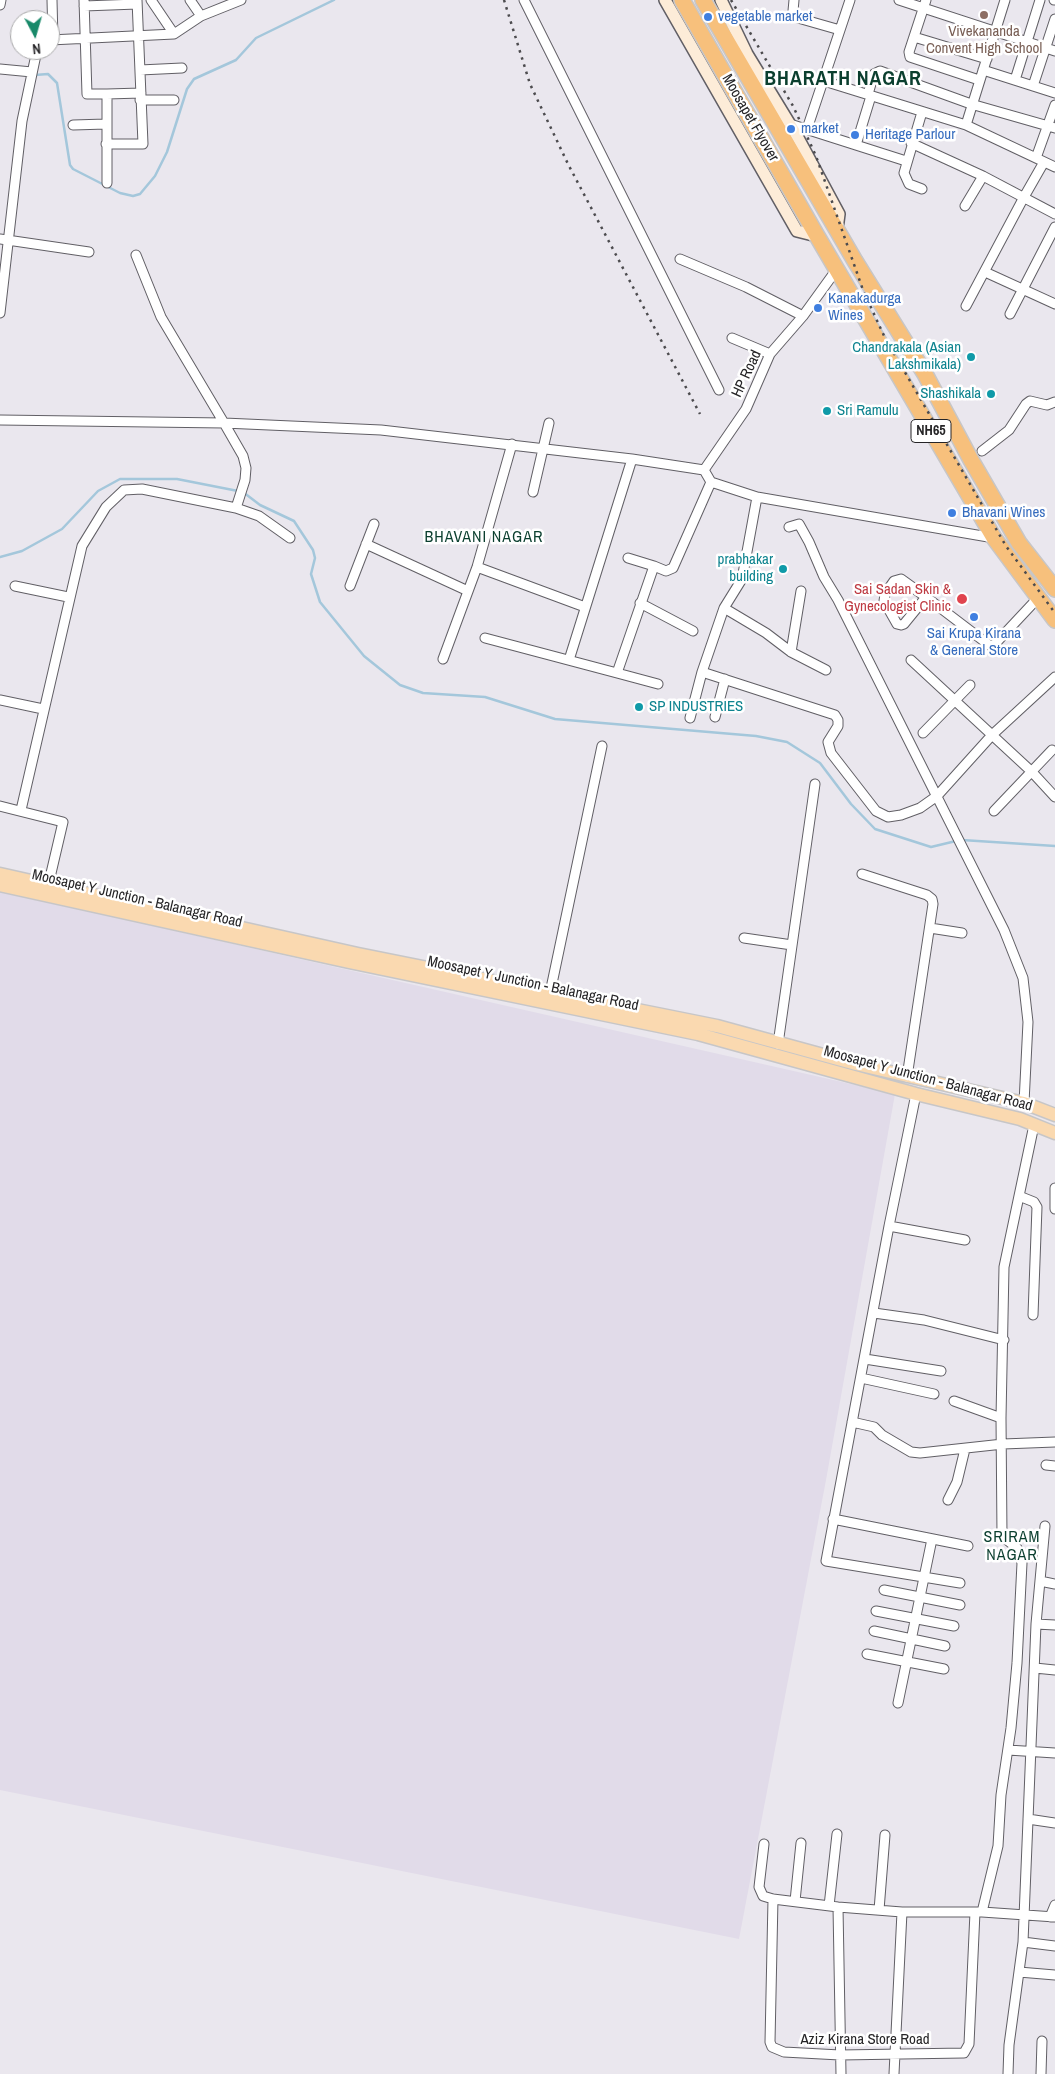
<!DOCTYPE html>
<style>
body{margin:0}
#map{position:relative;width:1055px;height:2074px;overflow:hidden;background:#eae7ee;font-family:"Archivo Narrow",sans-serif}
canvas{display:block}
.north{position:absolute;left:10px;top:10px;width:50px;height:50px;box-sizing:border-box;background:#fff;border:1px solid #a8a8a9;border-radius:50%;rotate:174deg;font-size:14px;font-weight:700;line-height:20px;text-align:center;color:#262527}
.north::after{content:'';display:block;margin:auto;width:18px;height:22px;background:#188969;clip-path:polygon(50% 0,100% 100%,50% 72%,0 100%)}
</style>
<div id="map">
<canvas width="1055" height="2074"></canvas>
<div class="north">N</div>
</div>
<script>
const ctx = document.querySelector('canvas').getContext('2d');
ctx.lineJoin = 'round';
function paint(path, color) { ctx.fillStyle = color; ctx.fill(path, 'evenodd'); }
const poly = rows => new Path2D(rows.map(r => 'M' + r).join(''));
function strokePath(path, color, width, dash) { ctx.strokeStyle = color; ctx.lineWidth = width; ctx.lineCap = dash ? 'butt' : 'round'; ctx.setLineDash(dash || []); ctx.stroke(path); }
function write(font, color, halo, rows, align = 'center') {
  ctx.font = font + ' "Archivo Narrow",sans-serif'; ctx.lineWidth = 5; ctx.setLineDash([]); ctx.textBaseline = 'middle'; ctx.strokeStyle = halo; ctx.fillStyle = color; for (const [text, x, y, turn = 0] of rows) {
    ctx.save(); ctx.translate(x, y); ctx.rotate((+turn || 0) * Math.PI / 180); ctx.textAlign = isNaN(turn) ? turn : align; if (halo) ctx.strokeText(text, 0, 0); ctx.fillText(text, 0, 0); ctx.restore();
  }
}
paint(poly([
 [0,891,895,1094,826,1480,739,1939,0,1790]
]), '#e1dbe9');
strokePath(poly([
 [35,75,48,74,57,83,70,165,73,169,120,193,133,196,140,194,155,176,167,152,187,89,194,79,236,60,256,38,334,0],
 [243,492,260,505,294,521,313,550,315,558,311,574,320,602,364,656,400,685,423,693,485,697,555,719,756,736,787,742,820,763,851,804,875,829,931,847,956,841],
 [0,557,22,551,62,529,98,491,120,479,177,479,238,491],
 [962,840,1055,846]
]), '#a4c7db', 2.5);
const street = poly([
 [52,0,53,39],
 [84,0,87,94,107,94,107,183],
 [151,0,174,34],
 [190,0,201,16],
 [524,0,719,390],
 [794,0,793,11,798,18,840,30],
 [899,0,1055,51],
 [926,0,909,52,910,57,979,80],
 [1054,0,1055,0],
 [0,5,1,0],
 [84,6,137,4],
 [914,37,987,59],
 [50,40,174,34,201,16,241,0],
 [0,69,32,72],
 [140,70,182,68],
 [983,70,1055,93],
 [1015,80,1040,0],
 [824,81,966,125,1055,167],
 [1033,86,1055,19],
 [107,94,141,93],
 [868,94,874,74,880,71,971,104,1055,128],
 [140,100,174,100],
 [790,124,906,161],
 [73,125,106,124],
 [966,125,1005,0],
 [807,129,850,0],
 [911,143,983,176,1055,214],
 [106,144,143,144,137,0],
 [856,145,871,96],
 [1036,158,1055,105],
 [922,189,909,184,904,173,922,112],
 [965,206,983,176],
 [0,239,89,252],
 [136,255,161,317,224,423,381,430,632,459,704,470,711,482,757,497,994,538],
 [680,259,746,287,803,316],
 [985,272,1055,304],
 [966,306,1024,197,1044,162],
 [0,313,22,121,37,50],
 [1010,314,1055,227],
 [732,338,770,354],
 [0,420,224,423,243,456,246,468,245,480,236,508],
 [982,451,1009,430,1026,404,1030,401,1047,405,1055,402],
 [704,470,746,409,770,354,803,316,837,269],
 [533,492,549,423],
 [789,527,799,524,809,542,824,577,838,600,1004,930,1023,978,1028,1022,1024,1103],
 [366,544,468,591],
 [628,558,654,566],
 [477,567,585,607],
 [15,586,68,597],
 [350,586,374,524],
 [926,597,904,624,901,625,897,624,884,601,885,594,894,581,901,579,926,597,989,645,993,646,1037,599],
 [640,603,693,631],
 [724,608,766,633,791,652,826,670],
 [485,638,617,673,654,566,666,571,673,568,711,482],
 [791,652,801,591],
 [443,659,477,567,512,444],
 [569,660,632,459],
 [911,660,1032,772,1055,797],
 [702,672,835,715,838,720,838,726,828,742,831,753,876,811,888,817,901,815,920,808,937,796,992,735,1055,677],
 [617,673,658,684],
 [0,700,43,709],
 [715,717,725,679],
 [690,718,702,672,724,608,742,579,757,497],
 [923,733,970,685],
 [0,806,63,822,48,886],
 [21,810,82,546,106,507,124,490,142,489,236,508,259,516,290,538],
 [994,811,1052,750],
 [862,874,927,895,932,899,933,904,907,1077],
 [930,928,962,933],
 [744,938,792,945],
 [550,993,602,746],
 [778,1044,815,784],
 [916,1094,889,1226,965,1240],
 [1055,1188,1055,1209],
 [1019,1196,1034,1202,1037,1207,1033,1315],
 [889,1226,826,1561,960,1583],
 [874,1313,924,1320,1004,1340],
 [865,1359,941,1371],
 [861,1378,934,1394],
 [954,1401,1001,1418],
 [852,1422,874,1427,882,1435,911,1452,920,1453,1003,1444,1055,1442],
 [1046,1465,1055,1466],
 [948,1500,957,1482,965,1449],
 [833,1519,968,1546],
 [1040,1581,1055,1584],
 [884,1590,960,1605],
 [876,1611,954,1626],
 [1036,1624,1055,1625],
 [874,1631,945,1646],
 [867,1654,944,1669],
 [1035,1668,1055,1670],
 [898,1703,932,1539],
 [1008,1750,1055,1753],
 [1028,1819,1055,1823],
 [764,1844,759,1887,763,1896,773,1899,838,1907,902,1912,894,2074],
 [773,1899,770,2042,772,2047,784,2052,840,2055,964,2053,969,2044,975,1912],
 [795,1901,801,1843],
 [829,1906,837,1834],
 [838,1907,841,2074],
 [879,1910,885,1835],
 [902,1912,982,1912,1055,1917],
 [982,1912,998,1846,1001,1795,1011,1728,1017,1663,1022,1563,1017,1548,1002,1536,1001,1418,1004,1267,1034,1125],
 [1050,1917,1055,1905],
 [1023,1942,1055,1946],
 [1019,1972,1055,1975],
 [1008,2074,1009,2045,1023,1942,1036,1624,1045,1526],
 [1041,2074,1042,2041]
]);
const secondary = poly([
 [665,0,797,231,817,236],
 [721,0,747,54,797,136,839,214,837,229]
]);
const primary = poly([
 [0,874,358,954,717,1026,856,1064,1024,1103,1055,1115],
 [0,885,349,962,698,1034,916,1094,1020,1119,1055,1133]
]);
const highway = poly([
 [682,0,817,236,994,538,1055,620],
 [703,0,855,261,925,374,971,460,1019,543,1055,589]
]);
strokePath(street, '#615f65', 11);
strokePath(secondary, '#615f65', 14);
strokePath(primary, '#c7c6c7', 15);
strokePath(highway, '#c7c6c7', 18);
strokePath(street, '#fff', 9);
strokePath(secondary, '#fdecd8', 11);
strokePath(primary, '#fad9b0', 12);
strokePath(highway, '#f7c07c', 15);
strokePath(poly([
 [504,0,530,84,568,164,700,414],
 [731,0,793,106,805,132,816,156,863,290,885,338,1006,546,1055,613]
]), '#4c4b4e', 2.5, [2.5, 5]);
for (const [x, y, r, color] of [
 [984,15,5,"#8d6e63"],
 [708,17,5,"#3f7fe0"],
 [791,129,5,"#3f7fe0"],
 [855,135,5,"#3f7fe0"],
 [818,308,5,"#3f7fe0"],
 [971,357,5,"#0f9aa8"],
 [991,394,5,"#0f9aa8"],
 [827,411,5,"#0f9aa8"],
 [952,513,5,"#3f7fe0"],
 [783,569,5,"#0f9aa8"],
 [962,599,6,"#e0444e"],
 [974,617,5,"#3f7fe0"],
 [639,707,5,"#0f9aa8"]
]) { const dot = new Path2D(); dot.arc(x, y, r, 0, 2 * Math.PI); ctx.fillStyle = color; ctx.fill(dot); strokePath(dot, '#fff', 2); }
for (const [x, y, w] of [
 [931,431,40]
]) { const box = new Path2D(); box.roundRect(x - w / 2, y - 11.5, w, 23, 4); ctx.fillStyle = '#fff'; ctx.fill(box); strokePath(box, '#262527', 1); }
write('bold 14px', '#262527', null, [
 ["NH65",931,431]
]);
write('15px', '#366cbe', '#fff', [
 ["vegetable market",718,17],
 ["market",801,129],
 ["Heritage Parlour",865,135],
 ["Kanakadurga",828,299],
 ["Wines",828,316],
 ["Bhavani Wines",962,513],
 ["Sai Krupa Kirana",974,634,"center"],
 ["& General Store",974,651,"center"]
], 'left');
write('15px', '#785e54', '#fff', [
 ["Vivekananda",984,32],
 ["Convent High School",984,49]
]);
write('15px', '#262527', '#fff', [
 ["Moosapet Flyover",750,118,60],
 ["HP Road",747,374,-65],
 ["Moosapet Y Junction - Balanagar Road",137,899,13],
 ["Moosapet Y Junction - Balanagar Road",533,984,12],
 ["Moosapet Y Junction - Balanagar Road",928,1079,15],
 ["Aziz Kirana Store Road",865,2040]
]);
write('15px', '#0d838f', '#fff', [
 ["Chandrakala (Asian",961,348],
 ["Lakshmikala)",961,365],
 ["Shashikala",981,394],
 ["Sri Ramulu",837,411,"left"],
 ["prabhakar",773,560],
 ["building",773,577],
 ["SP INDUSTRIES",649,707,"left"]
], 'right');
write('15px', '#be3a42', '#fff', [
 ["Sai Sadan Skin &",951,590],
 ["Gynecologist Clinic",951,607]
], 'right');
ctx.letterSpacing = '1px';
write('16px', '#0b3f2f', '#fff', [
 ["BHAVANI NAGAR",484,538],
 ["SRIRAM",1012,1538],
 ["NAGAR",1012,1556]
]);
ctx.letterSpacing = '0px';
ctx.letterSpacing = '1px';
write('bold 20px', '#0b3f2f', '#fff', [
 ["BHARATH NAGAR",843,80]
]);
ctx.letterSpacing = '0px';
</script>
